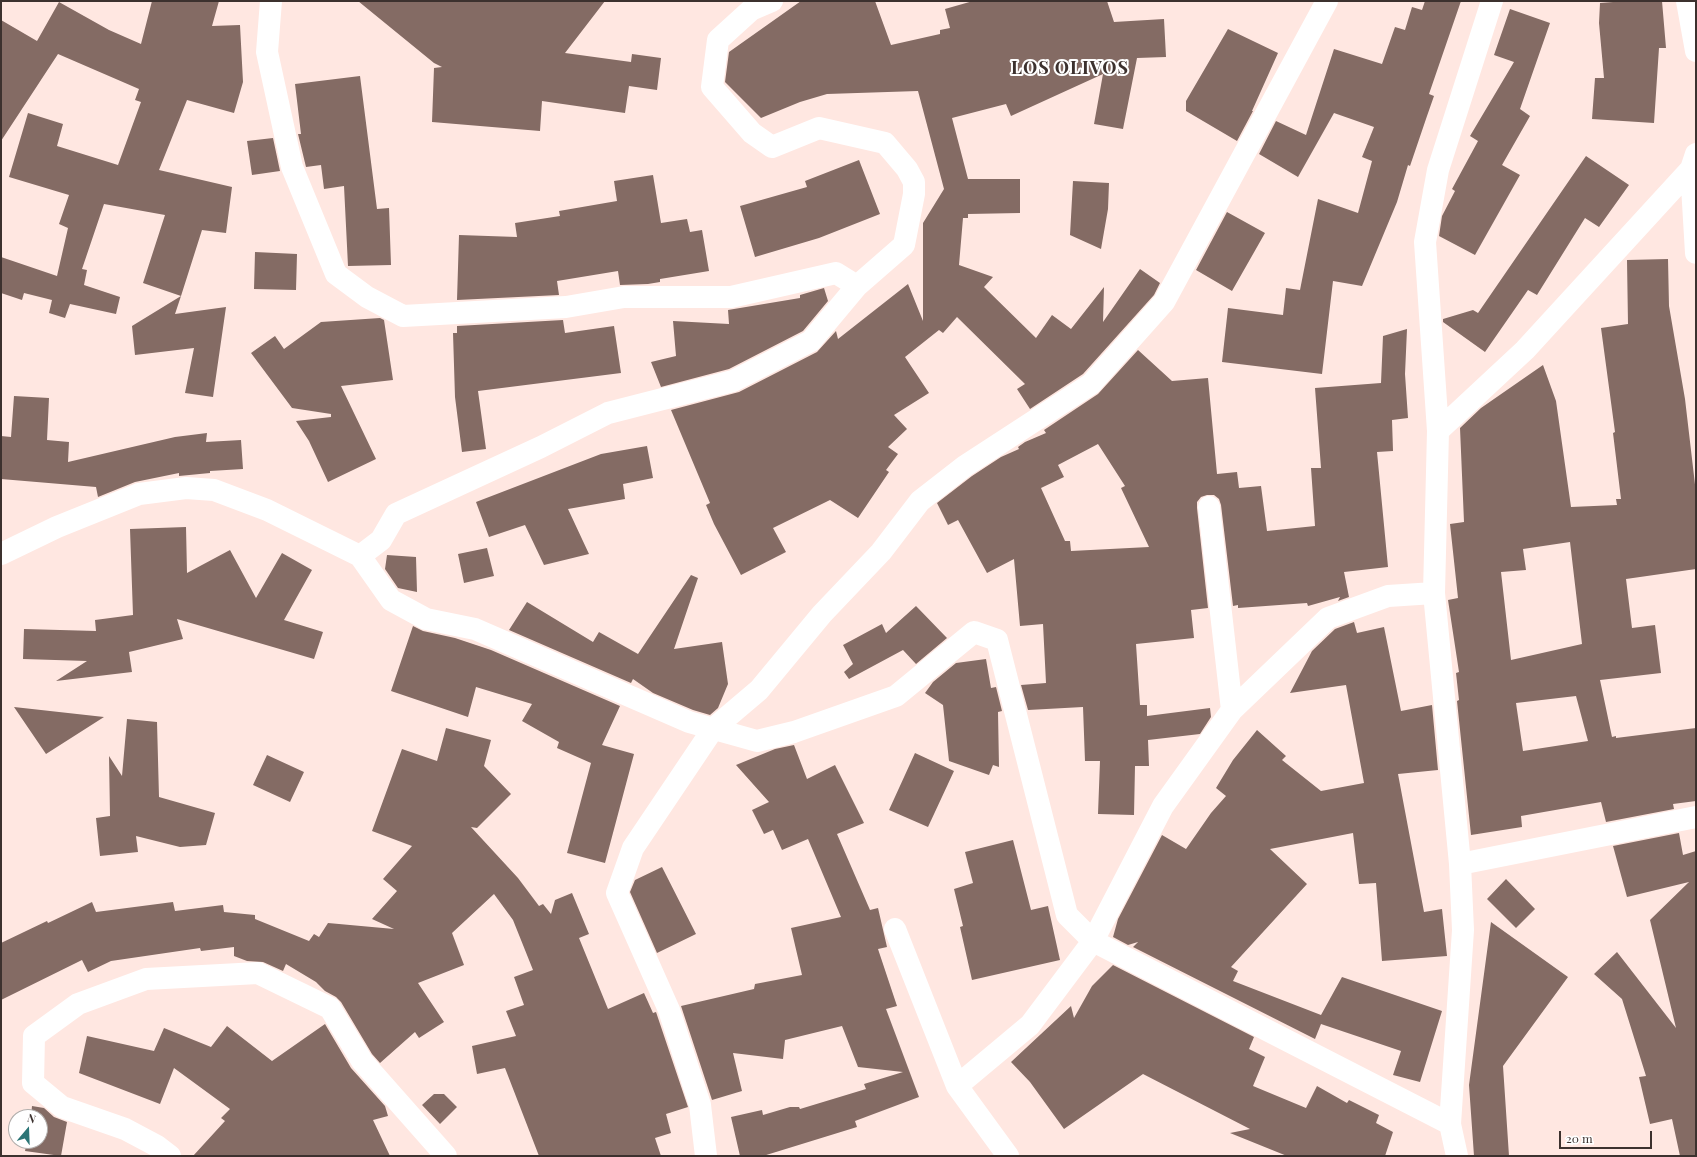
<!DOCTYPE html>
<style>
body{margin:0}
#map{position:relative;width:1697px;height:1157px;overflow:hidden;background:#ffe7e1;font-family:"Playfair Display",serif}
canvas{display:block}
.frame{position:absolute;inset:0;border:2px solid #3c312e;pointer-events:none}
.north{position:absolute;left:8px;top:1109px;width:40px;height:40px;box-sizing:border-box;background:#fff;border:1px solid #b1adab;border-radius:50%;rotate:19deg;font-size:11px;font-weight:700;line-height:16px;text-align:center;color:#3c312e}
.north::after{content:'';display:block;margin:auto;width:14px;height:18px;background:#2b7576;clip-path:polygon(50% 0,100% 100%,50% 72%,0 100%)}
.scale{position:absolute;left:1559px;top:1131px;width:93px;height:18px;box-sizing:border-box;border:2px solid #3c312e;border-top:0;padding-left:5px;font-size:12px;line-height:14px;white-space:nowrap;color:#3c312e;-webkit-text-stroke:3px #fff;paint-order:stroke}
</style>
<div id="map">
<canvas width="1697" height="1157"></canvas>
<div class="frame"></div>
<div class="north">N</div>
<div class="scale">20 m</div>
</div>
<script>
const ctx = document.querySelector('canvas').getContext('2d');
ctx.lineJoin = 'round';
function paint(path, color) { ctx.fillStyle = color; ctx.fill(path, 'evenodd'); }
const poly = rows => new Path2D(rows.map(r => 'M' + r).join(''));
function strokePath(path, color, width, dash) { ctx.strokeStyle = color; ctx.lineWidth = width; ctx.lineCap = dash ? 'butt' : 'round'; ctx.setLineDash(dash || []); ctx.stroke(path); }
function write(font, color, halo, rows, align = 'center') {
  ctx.font = font + ' "Playfair Display",serif'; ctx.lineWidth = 4; ctx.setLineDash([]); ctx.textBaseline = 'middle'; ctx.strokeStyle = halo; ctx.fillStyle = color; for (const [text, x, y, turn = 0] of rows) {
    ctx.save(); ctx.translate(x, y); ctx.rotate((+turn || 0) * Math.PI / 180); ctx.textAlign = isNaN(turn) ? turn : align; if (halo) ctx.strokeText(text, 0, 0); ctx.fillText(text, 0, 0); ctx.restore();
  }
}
paint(poly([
 [152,1,219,1,212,26,240,25,243,82,234,113,187,100,159,170,232,187,226,233,202,230,181,296,143,283,165,215,104,204,82,269,87,270,84,285,120,297,116,314,70,304,65,318,49,313,52,300,24,293,22,300,1,293,1,257,57,276,68,228,59,224,69,195,9,177,28,113,63,124,57,146,118,165,141,102,135,100,139,89,58,54,1,141,1,20,37,41,59,2,109,30,141,44],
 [358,1,605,1,565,53,631,62,632,54,661,58,657,90,629,86,625,113,542,101,540,131,432,122,434,68,442,67,434,63],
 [801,1,875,1,891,45,940,34,940,30,950,28,945,9,973,1,1107,1,1114,22,1164,19,1166,57,1137,58,1123,129,1094,124,1103,74,1011,116,1006,104,952,118,968,179,1020,179,1020,213,968,214,968,218,963,218,959,265,993,277,984,287,1036,338,1052,315,1071,329,1104,287,1103,322,1140,269,1160,283,1154,295,1083,374,1030,409,1017,389,1025,384,957,317,943,333,939,330,905,357,929,393,894,415,907,429,888,447,898,454,886,470,889,472,858,518,830,500,773,528,786,552,741,575,714,524,706,505,710,503,671,410,739,392,817,352,836,331,838,339,908,284,923,321,923,223,944,189,918,91,827,94,800,102,761,118,725,82,729,52],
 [1425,1,1461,1,1429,94,1434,96,1427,116,1410,166,1408,165,1397,202,1362,286,1333,281,1322,374,1222,362,1228,308,1283,315,1286,288,1300,290,1318,199,1358,213,1372,161,1362,157,1374,127,1334,113,1298,177,1259,154,1276,121,1306,135,1334,49,1382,64,1395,27,1405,30,1412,7,1422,10],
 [1626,1,1662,1,1666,48,1659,48,1654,123,1592,119,1595,78,1604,78,1599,23,1600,3],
 [1510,9,1550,23,1520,109,1530,116,1502,165,1520,175,1475,255,1439,236,1442,216,1455,191,1452,189,1478,141,1470,136,1514,62,1494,55],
 [1228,29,1278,53,1252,111,1253,111,1237,141,1186,111,1186,101],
 [360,76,377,209,389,208,391,265,348,266,344,186,324,189,321,165,306,167,298,134,301,134,295,84],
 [273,138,280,171,252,175,247,141],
 [1586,156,1629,185,1599,227,1585,218,1537,295,1528,290,1485,352,1443,322,1443,319,1473,310,1478,313],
 [859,160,880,214,819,238,755,257,740,206,807,187,805,181],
 [653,175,661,223,687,219,690,232,702,230,709,271,660,279,660,282,648,284,620,285,618,271,557,281,559,295,457,300,459,235,517,237,515,223,560,216,559,211,617,201,614,181],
 [1073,181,1109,183,1108,209,1101,249,1070,235],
 [1227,212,1265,233,1232,291,1196,270],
 [255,252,297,254,296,290,254,289],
 [1668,259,1669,306,1685,399,1696,493,1696,569,1626,579,1632,628,1655,625,1661,673,1600,680,1612,737,1616,736,1616,738,1696,728,1696,801,1673,804,1674,809,1606,822,1601,802,1521,816,1522,827,1471,835,1457,701,1459,700,1456,673,1459,672,1448,600,1458,598,1450,524,1464,522,1460,428,1481,408,1543,365,1556,401,1571,507,1617,505,1616,499,1621,499,1613,433,1615,432,1601,328,1628,324,1627,260],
 [1570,542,1582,644,1511,660,1501,572,1526,570,1523,549],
 [1576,696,1588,741,1523,751,1516,703],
 [824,288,828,301,803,331,729,369,661,387,651,362,676,356,673,321,729,324,728,310,800,298,800,295],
 [181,296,175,314,226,307,213,397,185,393,194,348,135,355,132,326],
 [380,318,384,320,393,380,341,386,376,459,328,482,309,441,296,421,331,417,331,414,292,408,251,353,275,336,284,349,321,322],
 [563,320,565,333,614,326,621,373,478,391,486,449,462,452,455,397,453,333,457,333,457,326],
 [1407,329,1405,374,1408,418,1392,420,1393,451,1377,452,1388,567,1344,572,1349,597,1338,601,1340,597,1308,606,1307,603,1238,608,1238,605,1233,606,1221,505,1219,499,1214,495,1207,495,1201,497,1197,502,1197,508,1208,608,1191,610,1194,638,1136,644,1140,705,1147,705,1147,716,1210,708,1211,717,1200,734,1148,740,1149,766,1135,766,1134,815,1098,814,1100,761,1085,761,1083,707,1028,710,1021,685,1046,683,1043,624,1020,626,1014,559,987,573,958,520,948,525,937,503,972,476,1001,457,1019,449,1018,447,1025,442,1046,433,1044,430,1098,394,1138,350,1172,381,1208,378,1217,474,1237,472,1239,488,1261,486,1267,531,1315,526,1311,468,1321,468,1315,388,1381,383,1383,336],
 [1098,444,1125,486,1121,488,1149,547,1071,551,1070,541,1065,541,1041,488,1064,477,1058,465],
 [14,396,49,398,47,440,69,442,68,462,175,437,207,433,206,442,241,440,243,469,210,471,210,473,179,476,179,473,135,482,98,497,96,487,1,479,1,436,11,437],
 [647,446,653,478,623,484,625,499,568,509,589,554,544,565,525,525,489,537,476,502,601,454],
 [186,527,187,573,230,550,256,598,282,553,312,570,284,620,323,632,314,659,177,619,183,639,129,652,132,672,56,681,87,661,23,659,24,629,96,631,95,620,133,615,130,529],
 [487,548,494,576,464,583,458,554],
 [387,555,416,557,417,592,398,588,385,569],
 [691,575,698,578,674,649,722,642,728,684,718,708,710,715,693,710,653,693,633,679,631,683,509,630,527,602,593,642,599,632,638,654],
 [916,606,947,638,916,664,903,650,849,679,844,672,853,664,843,645,882,624,886,633],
 [1354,622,1357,633,1384,627,1401,711,1432,705,1438,770,1398,774,1424,912,1442,909,1447,956,1382,961,1376,883,1359,884,1353,833,1270,849,1307,884,1231,967,1238,971,1233,981,1321,1015,1342,977,1442,1011,1420,1082,1393,1075,1401,1051,1321,1024,1315,1039,1133,947,1138,942,1128,945,1113,937,1118,919,1162,835,1186,849,1211,813,1226,796,1216,788,1233,760,1257,730,1286,756,1282,760,1321,791,1364,783,1346,685,1290,693,1312,651,1335,629],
 [413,626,423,631,455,638,491,650,620,706,602,745,634,754,605,863,567,853,591,763,557,748,559,742,522,721,532,704,476,687,468,717,391,691],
 [986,659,991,688,996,687,1002,711,998,712,999,767,993,765,989,775,949,761,943,705,925,693,933,682,956,663],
 [14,707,104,717,46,754],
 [127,719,157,722,159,797,215,813,206,845,180,847,136,836,138,852,100,856,96,818,110,816,109,756,122,776],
 [446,728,491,740,484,766,511,794,477,828,471,827,518,878,539,906,543,904,551,914,555,900,572,893,589,934,579,938,608,1009,644,993,653,1013,656,1012,688,1107,666,1114,671,1133,655,1138,661,1156,539,1156,505,1068,477,1074,472,1046,516,1036,506,1011,524,1005,514,977,533,970,513,920,494,894,452,933,464,965,418,983,444,1022,419,1038,415,1032,380,1063,372,1054,341,1002,336,997,325,991,316,982,286,964,283,971,263,962,247,961,234,956,234,947,201,951,200,948,111,961,88,972,82,960,1,1000,1,943,47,921,48,923,92,902,96,912,173,902,175,911,223,905,224,912,255,915,255,919,309,941,314,934,319,937,328,923,394,929,372,919,397,891,383,879,412,846,372,831,402,749,437,761],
 [794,745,807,779,835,765,864,823,837,834,870,910,878,908,887,947,878,949,897,1006,886,1009,919,1097,855,1121,857,1127,763,1156,740,1156,731,1117,762,1110,763,1115,790,1107,799,1107,800,1109,866,1089,864,1084,903,1072,858,1067,842,1026,785,1040,783,1059,733,1053,742,1091,712,1100,681,1006,754,989,755,984,802,975,791,928,841,917,808,839,782,850,773,830,764,834,752,810,769,802,736,765,775,749],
 [915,753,954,771,928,827,889,810],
 [267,755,304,772,290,802,253,785],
 [1679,833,1683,855,1696,851,1696,1156,1680,1156,1672,1119,1650,1124,1639,1077,1646,1076,1622,999,1594,974,1617,952,1676,1028,1650,920,1689,882,1627,897,1613,846],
 [1013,840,1031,910,1048,906,1060,960,972,980,960,927,963,926,954,889,973,883,965,852],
 [662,867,696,934,657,953,630,892,635,880],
 [1506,879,1535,909,1516,928,1487,899],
 [1491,922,1568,977,1503,1066,1509,1156,1474,1156,1469,1085],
 [1113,965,1254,1037,1249,1049,1265,1057,1253,1086,1306,1108,1317,1086,1347,1103,1349,1100,1379,1115,1376,1123,1393,1132,1385,1156,1287,1156,1230,1133,1250,1129,1143,1074,1064,1129,1030,1082,1011,1062,1071,1006,1074,1018,1092,986],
 [325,1024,351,1068,385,1106,388,1116,373,1120,390,1156,193,1156,225,1121,221,1118,230,1109,174,1068,160,1104,79,1073,87,1036,154,1051,164,1028,211,1047,227,1026,272,1061],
 [434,1094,444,1094,457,1107,440,1124,422,1105],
 [32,1106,44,1108,54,1117,67,1122,61,1156,25,1151,27,1141,40,1141,40,1117,31,1117]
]), '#846b64');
strokePath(poly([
 [271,1,267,52,292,167,336,274,367,297,403,316,566,307,624,297,731,297,836,273,857,286],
 [1687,1,1696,51],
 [1696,154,1691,169,1696,253],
 [1438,431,1525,350,1691,169],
 [1209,507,1232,710],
 [1,554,57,527,139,494,186,488,214,490,267,510,360,556,391,600,426,619,475,629,689,722,757,741,794,732,896,696,974,632,997,640,1067,915,1093,941,1450,1124],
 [360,556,381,540,396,514,541,447,608,413,733,381,811,341,857,286,904,245,914,194,914,182,907,169,885,143,819,128,772,147,752,133,712,87,718,40,751,10,772,1],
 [1460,864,1696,817],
 [895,929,957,1086,1008,1156],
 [957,1086,1030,1025,1093,941,1163,806,1232,710,1328,618,1388,596,1434,593],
 [170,1156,157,1146,125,1129,62,1107,33,1083,34,1036,78,1004,146,979,258,973,330,1008,362,1061,446,1156],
 [706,1156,700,1105,669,1010,617,893,633,848,713,729,759,690,822,614,881,552,920,501,965,466,1091,384,1164,302,1327,1],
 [1457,1156,1450,1124,1463,930,1460,864,1434,593,1438,431,1425,242,1438,170,1492,1]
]), '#fff', 22);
ctx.letterSpacing = '1px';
write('bold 18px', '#3c312e', '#fff', [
 ["LOS OLIVOS",1070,68]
]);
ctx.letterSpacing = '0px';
</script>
